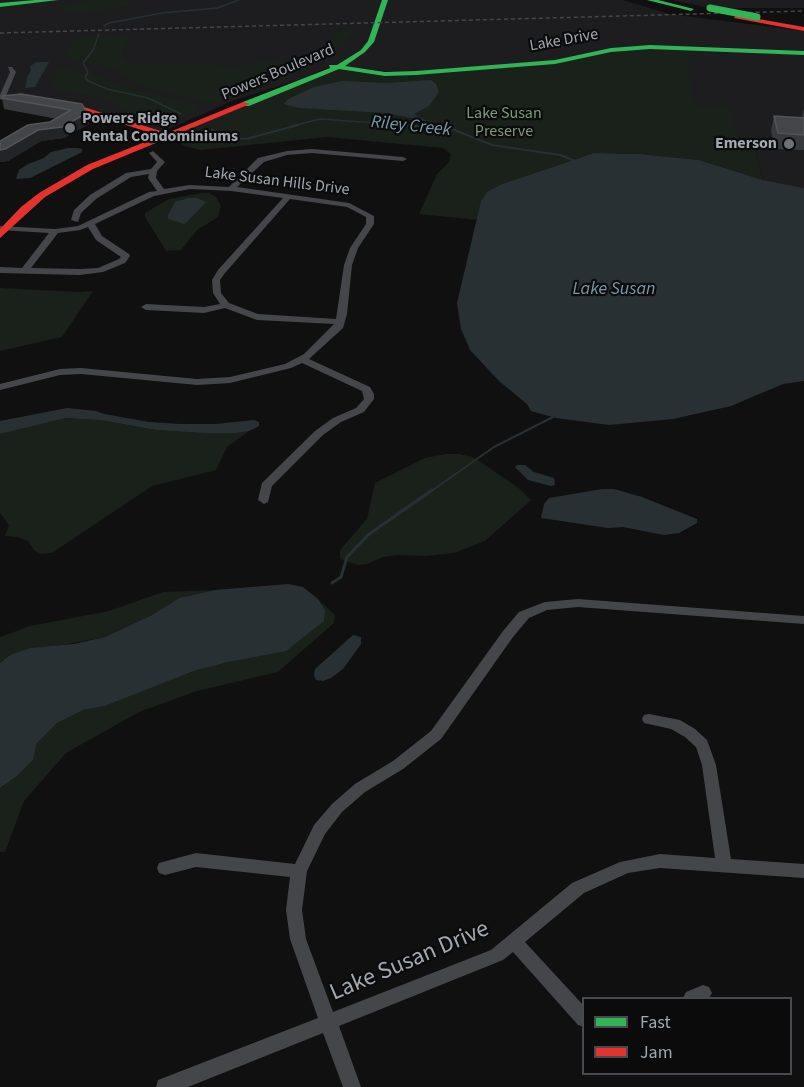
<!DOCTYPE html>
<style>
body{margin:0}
#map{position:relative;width:804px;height:1087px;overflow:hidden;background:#101010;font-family:"Source Sans 3",sans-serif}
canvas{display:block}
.legend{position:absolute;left:582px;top:997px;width:210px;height:78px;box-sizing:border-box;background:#0b0b0c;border:2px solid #474a4e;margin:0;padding:8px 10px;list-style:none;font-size:18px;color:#a2a8b0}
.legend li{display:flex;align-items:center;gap:12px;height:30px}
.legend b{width:30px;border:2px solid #474a4e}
</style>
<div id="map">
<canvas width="804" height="1087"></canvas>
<ul class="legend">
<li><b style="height:8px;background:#30b455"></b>Fast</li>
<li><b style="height:8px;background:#e5322d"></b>Jam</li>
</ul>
</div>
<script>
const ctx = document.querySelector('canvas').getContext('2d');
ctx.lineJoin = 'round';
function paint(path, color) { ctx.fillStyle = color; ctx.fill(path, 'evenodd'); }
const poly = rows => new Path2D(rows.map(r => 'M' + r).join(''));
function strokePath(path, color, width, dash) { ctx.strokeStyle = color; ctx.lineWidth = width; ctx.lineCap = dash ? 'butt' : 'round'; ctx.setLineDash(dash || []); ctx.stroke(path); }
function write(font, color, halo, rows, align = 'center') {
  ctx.font = font + ' "Source Sans 3",sans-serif'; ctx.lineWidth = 4.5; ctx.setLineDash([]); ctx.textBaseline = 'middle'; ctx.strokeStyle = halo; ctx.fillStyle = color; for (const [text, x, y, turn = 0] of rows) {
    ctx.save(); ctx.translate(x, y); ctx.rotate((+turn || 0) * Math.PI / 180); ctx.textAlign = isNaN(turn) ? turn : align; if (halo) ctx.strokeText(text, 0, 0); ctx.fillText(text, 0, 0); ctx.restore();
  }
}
paint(poly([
 [0,0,623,0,669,14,804,31,804,188,763,180,754,144,739,143,693,104,575,59,409,73,331,66,301,79,232,101,160,133,112,117,0,94],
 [671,0,804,0,804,8,710,8]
]), '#1d1d1f');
paint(poly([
 [94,0,126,0,133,6,68,15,57,5],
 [357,28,337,52,316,62,312,68,214,103,150,90,110,68,74,61,63,55,77,37,131,35,122,52,124,59,138,64,213,63,226,67,255,62,284,62,314,57,329,46,334,34,343,29],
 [687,48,693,104,730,106,739,143,754,144,763,180,699,160,640,154,602,153,584,156,502,184,481,201,478,220,419,214,437,174,449,162,451,154,443,148,327,137,200,150,185,146,169,136,339,67,385,74,555,62,611,50],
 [58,66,103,77,114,83,201,106,194,112,176,118,155,120,133,115,98,97,57,90,51,86],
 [201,193,209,193,216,197,221,206,218,217,197,230,181,250,166,251,145,217,145,213,169,199],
 [0,288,81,292,93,291,62,337,0,351],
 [66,418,100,420,156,430,203,433,249,431,227,447,216,470,152,486,52,553,41,554,34,550,28,541,17,537,5,536,9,525,0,513,0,434],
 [445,454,460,454,475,458,520,489,531,500,485,541,454,553,426,556,398,555,383,557,367,564,358,565,340,559,340,550,367,519,375,483,425,458],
 [215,590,179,598,152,615,105,637,10,655,0,663,0,637,3,636,30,626,109,611,163,592],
 [318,599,335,615,334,623,278,672,197,691,139,712,66,753,24,801,5,852,0,852,0,788,17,776,33,760,37,743,57,723,83,710,105,706,194,671,228,662,325,610]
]), '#1a201a');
paint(poly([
 [37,62,49,62,35,87,25,88,27,77,31,71,30,66],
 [342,81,386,83,431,80,436,84,439,92,429,106,414,114,429,122,387,113,299,108,284,104,288,99,314,87],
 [68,148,78,148,82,149,82,152,30,178,16,179,19,170,28,164,44,158,51,152],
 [594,153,640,154,699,160,763,180,804,188,804,381,783,384,731,406,673,419,609,425,556,418,531,411,527,404,499,381,470,350,461,329,457,303,481,201,487,192,502,184],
 [197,198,206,202,186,223,184,224,168,219,168,215,175,202,188,198],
 [67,408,96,411,104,414,149,422,180,424,215,424,254,420,259,422,259,426,249,431,236,433,203,433,156,430,100,420,66,418,0,434,0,421],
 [517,465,525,465,534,472,554,478,555,485,551,486,528,480,515,467],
 [602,489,614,489,642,497,697,519,697,523,679,533,664,535,623,527,608,528,541,518,544,504,549,498],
 [288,584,303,587,318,599,325,610,324,621,286,651,228,662,194,671,105,706,83,710,57,723,37,743,33,760,17,776,0,788,0,663,10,655,31,648,74,644,105,637,152,615,179,598,215,590],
 [353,635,361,637,361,644,343,669,331,678,323,681,316,680,314,675,315,669]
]), '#283034');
strokePath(poly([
 [104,26,109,23,162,13,217,8,239,0],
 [99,34,93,50,83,63,88,72,85,77,88,81,107,89,148,98,181,114],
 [292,126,320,119,419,126]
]), '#283034', 1.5);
strokePath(poly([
 [399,125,452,129,492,145,560,155,575,161],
 [212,130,233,138,246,139,298,125],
 [430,492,494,447,555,416]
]), '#283034', 2);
strokePath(poly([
 [332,583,341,577,347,557,368,535,432,490]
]), '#283034', 3);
paint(poly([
 [8,67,12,67,16,72,5,98,2,100,0,99,0,95,10,72,8,67],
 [312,149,403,157,407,159,403,161,312,153,287,155,264,162,237,187,349,203,374,216,374,224,358,248,352,265,347,314,343,328,309,359,370,387,374,394,374,399,364,412,341,422,323,435,272,486,268,502,264,504,258,500,262,483,315,431,333,418,356,408,364,399,362,391,302,363,291,368,230,383,197,385,81,374,60,375,0,390,0,384,60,369,81,368,197,379,230,377,285,364,304,354,334,324,257,320,225,308,204,313,146,310,141,307,146,304,204,307,220,304,213,293,212,280,218,270,283,198,231,191,190,189,154,196,95,224,102,236,129,254,130,256,125,263,103,272,80,275,0,273,0,267,22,268,49,233,0,230,0,226,55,229,78,226,149,192,157,191,148,178,149,174,131,177,96,199,81,213,78,222,71,220,74,210,90,195,126,173,151,169,157,162,149,153,153,151,165,162,157,171,156,178,164,189,190,185,229,187,258,158,287,151,312,149],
 [290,199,347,207,366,217,366,224,350,248,344,265,336,319,258,314,229,303,221,293,220,280,225,273,290,199],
 [88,227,96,240,121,257,119,259,98,268,80,269,31,268,58,233,80,230,88,227],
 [578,599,804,616,804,624,578,607,547,610,529,618,513,637,441,739,403,769,365,792,342,812,325,834,307,871,302,910,306,939,333,1012,491,950,572,883,620,862,660,854,715,858,702,765,696,747,685,737,671,729,644,723,642,719,644,715,649,714,680,720,695,729,707,740,716,765,731,859,804,864,804,878,660,868,628,873,584,893,525,942,584,1006,584,1027,578,1025,513,952,503,960,339,1026,361,1087,343,1087,323,1033,188,1087,156,1087,158,1080,318,1018,290,939,286,910,290,877,196,867,165,875,159,873,157,868,159,863,196,853,295,864,314,825,332,804,355,784,393,761,431,731,503,631,519,612,545,602,578,599],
 [703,985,709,987,712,993,709,998,683,998,686,992,703,985]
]), '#444649');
paint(poly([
 [35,0,58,0,0,7,0,3,35,0],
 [382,0,388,0,374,42,365,52,345,66,385,72,416,71,555,60,611,48,650,45,804,51,804,55,650,49,611,52,555,64,416,75,385,76,339,69,249,106,243,106,243,102,330,68,329,65,337,65,361,50,368,41,382,0],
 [647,0,658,0,694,9,691,11,647,0]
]), '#30b455');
paint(poly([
 [736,15,804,27,804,31,734,18,736,15],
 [61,100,167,133,243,102,250,104,93,169,45,197,0,238,0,229,21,207,39,193,87,165,160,136,61,104,61,100]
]), '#e5322d');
strokePath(poly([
 [0,33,804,11]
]), '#454648', 1.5, [4, 3]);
strokePath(poly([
 [710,8,757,17]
]), '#30b455', 7);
paint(poly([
 [2,98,82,104,89,124,64,138,41,141,8,161,0,162,0,141,50,122,57,119,4,109],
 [804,108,804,150,775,149,771,131,774,116,803,118,802,117]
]), '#38393c');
paint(poly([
 [87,113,89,124,64,138,41,141,8,161,0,162,0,150,38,130]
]), '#232425');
const building = poly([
 [21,94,82,104,87,113,62,127,38,130,5,149,0,150,0,141,28,125,50,122,71,110,2,98,2,96,21,94],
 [774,116,804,118,804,135,778,133,774,116]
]);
paint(building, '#434548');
strokePath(building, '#525558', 1.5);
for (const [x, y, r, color] of [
 [70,128,6,"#6f7378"],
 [789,144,6,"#6f7378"]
]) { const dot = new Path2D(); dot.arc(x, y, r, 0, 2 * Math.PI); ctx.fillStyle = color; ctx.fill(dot); strokePath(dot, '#0b0b0c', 2); }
write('16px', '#a2a8b0', '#0b0b0c', [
 ["Lake Drive",564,41,-10],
 ["Powers Boulevard",278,73,-23],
 ["Lake Susan Hills Drive",277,182,7]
]);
write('16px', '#7c9a7a', '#0b0b0c', [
 ["Lake Susan",504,114],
 ["Preserve",504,132]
]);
write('bold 16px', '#a2a8b0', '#0b0b0c', [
 ["Powers Ridge",82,119],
 ["Rental Condominiums",82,137],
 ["Emerson",777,144,"right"]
], 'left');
write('italic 18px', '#7a9aaa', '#0b0b0c', [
 ["Riley Creek",411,127,6],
 ["Lake Susan",614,290]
]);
write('24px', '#a2a8b0', '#0b0b0c', [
 ["Lake Susan Drive",410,962,-23]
]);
</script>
